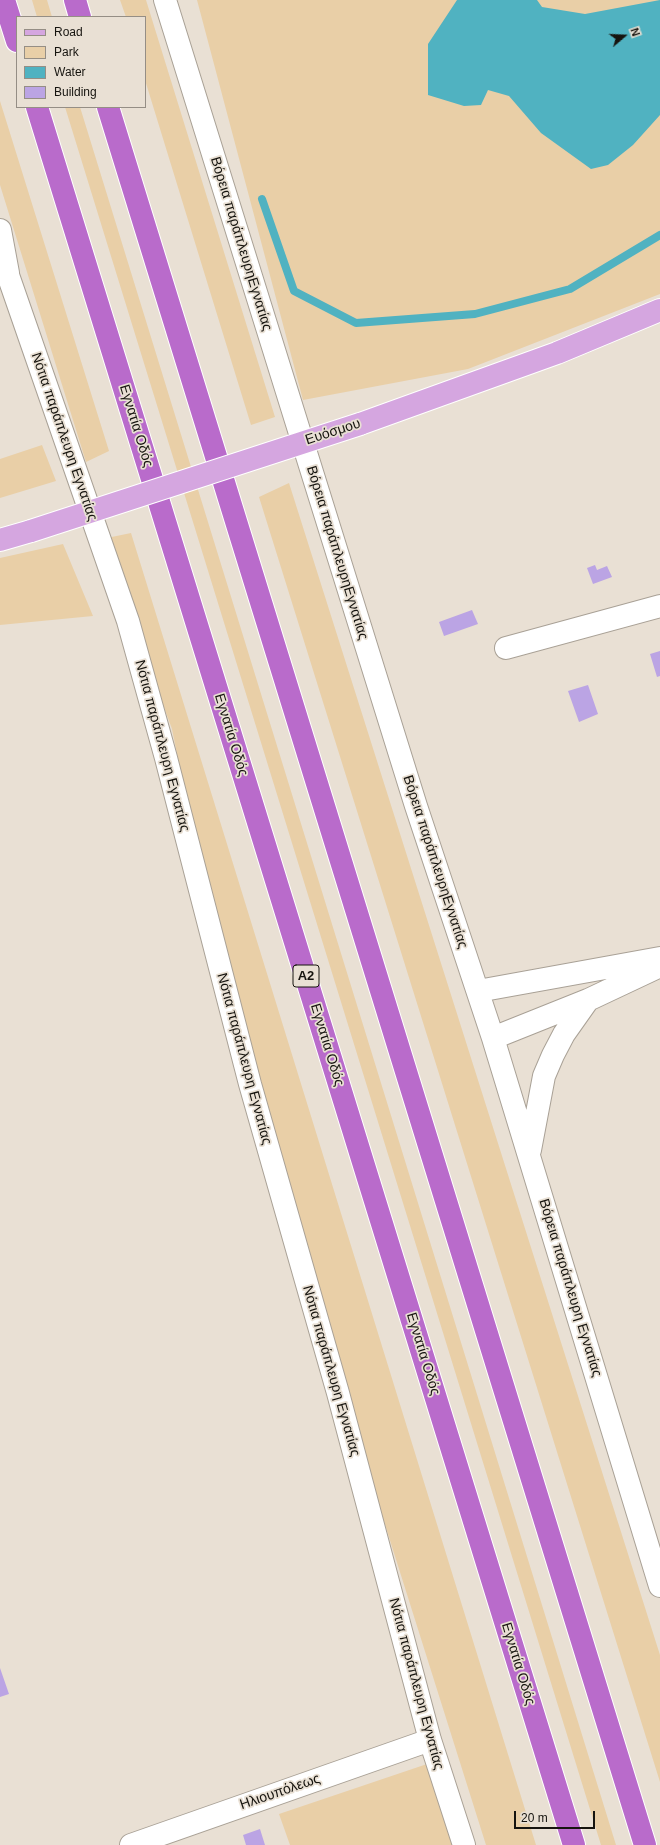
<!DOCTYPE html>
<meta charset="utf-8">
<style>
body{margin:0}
#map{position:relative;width:660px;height:1845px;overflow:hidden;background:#e9e0d4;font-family:Helvetica,sans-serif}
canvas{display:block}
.legend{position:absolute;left:16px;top:16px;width:130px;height:92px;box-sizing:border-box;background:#e9e0d4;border:1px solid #958e85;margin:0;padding:5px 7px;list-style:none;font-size:12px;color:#16140f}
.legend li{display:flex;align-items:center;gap:8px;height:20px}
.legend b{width:20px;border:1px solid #958e85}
.north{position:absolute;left:604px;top:16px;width:40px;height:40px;-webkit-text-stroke:3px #e9e0d4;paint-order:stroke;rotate:71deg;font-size:11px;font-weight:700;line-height:16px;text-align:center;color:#16140f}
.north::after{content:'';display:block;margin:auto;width:14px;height:18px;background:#16140f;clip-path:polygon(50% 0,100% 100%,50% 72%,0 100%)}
.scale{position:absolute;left:514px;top:1811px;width:81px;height:18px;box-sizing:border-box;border:2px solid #16140f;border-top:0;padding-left:5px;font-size:12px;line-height:14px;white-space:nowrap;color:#16140f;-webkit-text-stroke:3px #e9e0d4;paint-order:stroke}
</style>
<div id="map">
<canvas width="660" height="1845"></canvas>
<ul class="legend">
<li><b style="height:5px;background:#d5a6e0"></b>Road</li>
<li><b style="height:11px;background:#e9cfa7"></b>Park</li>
<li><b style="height:11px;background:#50b2c1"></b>Water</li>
<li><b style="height:11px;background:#bba4e4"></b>Building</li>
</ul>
<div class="north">N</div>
<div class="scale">20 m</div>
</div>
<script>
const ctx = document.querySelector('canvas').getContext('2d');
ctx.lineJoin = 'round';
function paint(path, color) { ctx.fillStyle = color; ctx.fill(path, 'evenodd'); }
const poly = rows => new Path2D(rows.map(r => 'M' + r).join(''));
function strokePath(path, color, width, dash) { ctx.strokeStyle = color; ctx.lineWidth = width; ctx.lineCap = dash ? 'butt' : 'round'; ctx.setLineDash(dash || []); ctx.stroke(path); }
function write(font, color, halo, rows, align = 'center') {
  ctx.font = font + ' Helvetica,sans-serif'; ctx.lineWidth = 3.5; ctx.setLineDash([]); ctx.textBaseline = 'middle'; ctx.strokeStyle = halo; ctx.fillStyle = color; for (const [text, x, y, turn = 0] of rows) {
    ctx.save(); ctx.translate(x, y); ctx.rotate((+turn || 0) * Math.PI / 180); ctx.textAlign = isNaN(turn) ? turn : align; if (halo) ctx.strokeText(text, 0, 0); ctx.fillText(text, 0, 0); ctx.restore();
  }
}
paint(poly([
 [32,0,47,0,52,17,37,17],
 [120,0,146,0,275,417,251,425,145,80,145,17,126,17],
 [197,0,660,0,660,294,468,369,303,400],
 [0,101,109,451,86,462,0,185],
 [65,107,80,107,616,1845,601,1845],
 [42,445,56,481,0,498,0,459],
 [289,483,660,1655,660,1782,259,497],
 [131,533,536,1845,486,1845,238,1058,172,729,102,539],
 [63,544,93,616,0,625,0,558],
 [430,1763,456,1845,290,1845,279,1814]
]), '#e9cfa7');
paint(poly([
 [457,0,537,0,542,7,585,14,660,0,660,115,633,145,608,165,591,169,541,133,509,96,488,90,481,105,464,106,428,95,428,44]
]), '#50b2c1');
strokePath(poly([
 [262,199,294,291,356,323,475,314,570,289,660,235]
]), '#50b2c1', 8);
paint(poly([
 [595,565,597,570,607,566,612,577,593,584,587,568],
 [472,610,478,624,444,636,439,622],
 [660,651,660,676,657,677,650,654],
 [588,685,598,714,579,722,568,691],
 [0,1668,9,1694,0,1697],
 [260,1829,265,1845,246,1845,243,1835]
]), '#bba4e4');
const minor = poly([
 [165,0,416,806,493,1038,660,1586],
 [0,230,8,273],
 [0,259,9,278,128,621,166,758,250,1084,338,1393,430,1740,464,1845],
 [506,648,660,606],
 [478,991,660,958],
 [493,1038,588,1000,660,966],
 [530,1150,544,1076,553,1055,564,1034,588,1000],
 [131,1845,430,1740]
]);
const major = poly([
 [360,424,557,353,660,310],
 [0,540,31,531]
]);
const highway = poly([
 [4,0,17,41],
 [75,0,80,17],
 [37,107,574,1845],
 [108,107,645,1845]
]);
strokePath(minor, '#a9a196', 24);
strokePath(major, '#fff', 24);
strokePath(highway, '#fff', 24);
strokePath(minor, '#fff', 22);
strokePath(major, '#d5a6e0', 22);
strokePath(highway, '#b96bcb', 22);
const majorBridge = poly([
 [31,531,360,424]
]);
strokePath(majorBridge, '#fff', 24, []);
strokePath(majorBridge, '#d5a6e0', 22);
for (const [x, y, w] of [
 [306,976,26]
]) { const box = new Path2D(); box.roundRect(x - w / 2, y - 11, w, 22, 3); ctx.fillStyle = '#e9e0d4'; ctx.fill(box); strokePath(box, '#16140f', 1); }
write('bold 13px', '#16140f', null, [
 ["Α2",306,976]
]);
write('14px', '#16140f', '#e9e0d4', [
 ["Βόρεια παράπλευρηΕγνατίας",241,244,73],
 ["Εγνατία Οδός",136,426,73],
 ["Ευόσμου",333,432,-18],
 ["Νότια παράπλευρη Εγνατίας",64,437,71],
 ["Βόρεια παράπλευρηΕγνατίας",337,553,73],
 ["Εγνατία Οδός",231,735,73],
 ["Νότια παράπλευρη Εγνατίας",162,746,75],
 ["Βόρεια παράπλευρηΕγνατίας",435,862,72],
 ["Εγνατία Οδός",327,1045,73],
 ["Νότια παράπλευρη Εγνατίας",244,1059,75],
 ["Βόρεια παράπλευρη Εγνατίας",570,1288,73],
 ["Εγνατία Οδός",423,1354,73],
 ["Νότια παράπλευρη Εγνατίας",331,1371,74],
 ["Εγνατία Οδός",518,1664,73],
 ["Νότια παράπλευρη Εγνατίας",416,1684,75],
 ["Ηλιουπόλεως",280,1792,-19]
]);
</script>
